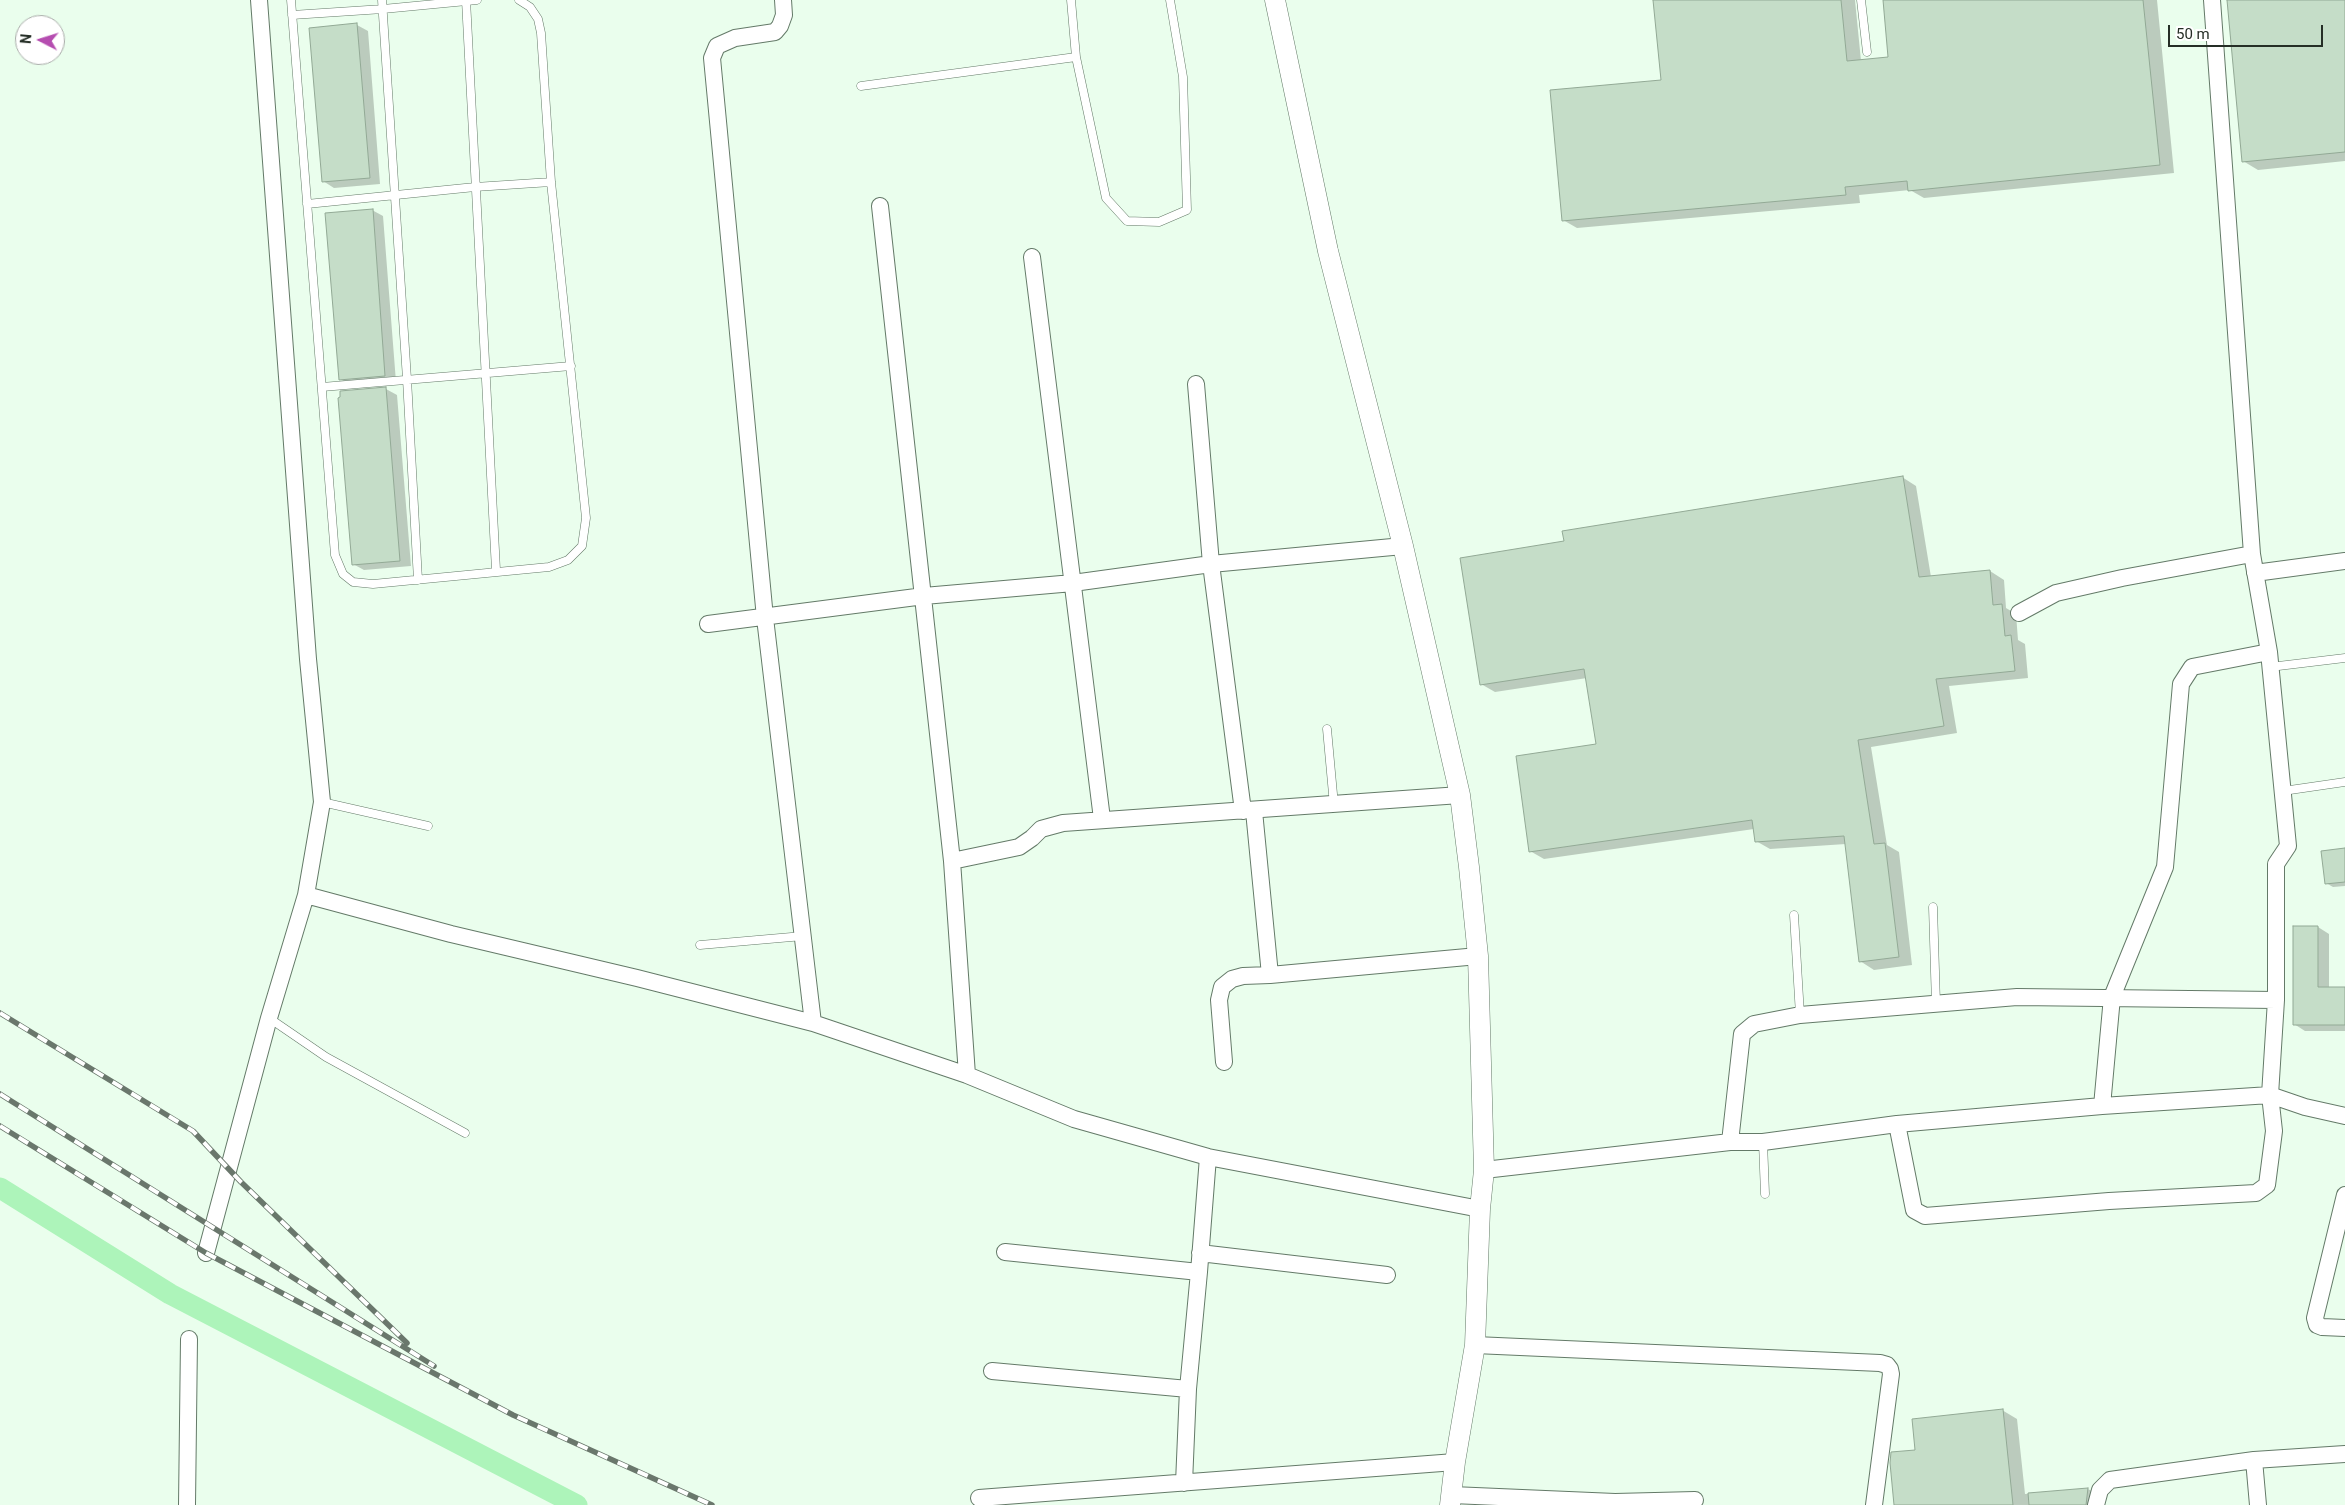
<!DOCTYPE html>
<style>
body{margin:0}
#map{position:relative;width:2345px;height:1505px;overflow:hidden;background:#eafeed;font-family:Roboto,sans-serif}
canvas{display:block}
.north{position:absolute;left:15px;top:15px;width:50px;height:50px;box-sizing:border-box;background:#fff;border:1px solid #a8aba8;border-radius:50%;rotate:275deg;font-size:14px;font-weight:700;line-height:20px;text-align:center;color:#252e26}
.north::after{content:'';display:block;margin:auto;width:18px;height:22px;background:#b54db0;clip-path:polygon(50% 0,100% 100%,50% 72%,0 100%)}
.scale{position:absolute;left:2168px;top:25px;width:155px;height:22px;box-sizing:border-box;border:2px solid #252e26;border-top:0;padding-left:6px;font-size:15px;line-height:18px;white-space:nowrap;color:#252e26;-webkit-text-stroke:4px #fff;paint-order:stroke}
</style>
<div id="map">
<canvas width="2345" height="1505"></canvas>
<div class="north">N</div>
<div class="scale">50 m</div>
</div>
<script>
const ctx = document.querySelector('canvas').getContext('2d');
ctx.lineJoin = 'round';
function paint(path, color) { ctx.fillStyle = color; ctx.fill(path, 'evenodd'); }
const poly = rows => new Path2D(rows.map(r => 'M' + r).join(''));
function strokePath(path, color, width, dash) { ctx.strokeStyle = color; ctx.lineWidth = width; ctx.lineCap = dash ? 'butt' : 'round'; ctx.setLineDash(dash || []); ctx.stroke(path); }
paint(poly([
 [1655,0,1855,0,1861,61,1890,58,1884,0,2157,0,2174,173,1924,198,1910,190,1859,195,1860,203,1577,228,1563,220,1662,81],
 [2228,0,2345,0,2345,161,2258,170,2243,161],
 [357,25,368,31,380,184,334,188,323,181],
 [372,210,383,216,396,382,351,385,340,379],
 [386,389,397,395,411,566,364,570,353,564],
 [1902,477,1916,486,1931,577,1990,571,2004,580,2006,608,2016,614,2018,640,2025,644,2028,678,1949,686,1957,733,1871,747,1887,845,1899,852,1912,965,1874,970,1860,961,1846,844,1770,849,1756,841,1754,829,1544,859,1530,851,1597,746,1587,678,1495,692,1481,684,1565,542],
 [2345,850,2345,886,2333,887,2326,883],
 [2318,927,2329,934,2329,989,2345,989,2345,1031,2305,1031,2294,1024],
 [2002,1410,2017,1419,2025,1494,2088,1489,2102,1497,2102,1505,1895,1505,1917,1451]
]), '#0003');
strokePath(poly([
 [0,1188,170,1294,577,1505]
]), '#adf4ba', 21);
const building = poly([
 [1653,0,1841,0,1847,61,1888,57,1883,0,2143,0,2160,165,1908,191,1907,181,1845,187,1846,195,1562,221,1550,90,1661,80,1653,0],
 [2227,0,2345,0,2345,152,2242,162,2227,0],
 [357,23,370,178,322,182,309,28,357,23],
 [373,209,385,376,339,380,325,213,373,209],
 [386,387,400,561,352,565,338,398,340,397,340,391,386,387],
 [1903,476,1919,577,1990,570,1993,605,2002,604,2005,636,2011,635,2015,671,1936,679,1944,726,1858,740,1874,844,1885,843,1899,957,1859,962,1844,836,1755,842,1752,820,1529,852,1516,756,1596,744,1584,669,1480,685,1460,558,1564,541,1562,531,1903,476],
 [2345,848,2345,882,2325,884,2321,851,2345,848],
 [2293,926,2318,926,2318,987,2345,987,2345,1025,2293,1025,2293,926],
 [2003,1409,2013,1505,1894,1505,1890,1463,1891,1452,1915,1450,1912,1419,2003,1409],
 [2088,1488,2086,1505,2029,1505,2028,1493,2088,1488]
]);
paint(building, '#c5ddc8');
strokePath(building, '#92a995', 1);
const service = poly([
 [291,0,335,555,343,574,353,582,373,584,549,567,568,560,582,546,586,518,551,182,541,33,538,19,530,7,519,0],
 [382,0,407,379,418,580],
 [466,0,496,570],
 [1071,0,1076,57,1106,198,1127,221,1159,222,1187,210,1183,77,1170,0],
 [1861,0,1867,52],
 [292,15,383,9,477,0],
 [861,86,1076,57],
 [307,204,475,187,551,182],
 [322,387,571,366],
 [2270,667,2345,658],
 [1327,729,1334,805],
 [2283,791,2345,782],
 [322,802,428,826],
 [1933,907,1936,1004],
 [1794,915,1800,1015],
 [700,945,803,936],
 [269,1018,326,1057,465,1133],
 [1763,1142,1765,1194]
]);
const minor = poly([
 [783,0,784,15,780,26,775,32,735,38,717,46,712,58,765,618,813,1023],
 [880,206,952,861,967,1075],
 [1032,257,1102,819],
 [1196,384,1211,564,1243,811],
 [2255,573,2345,561],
 [2019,613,2056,593,2122,578,2252,554],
 [708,624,924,596,1073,583,1211,564,1403,546],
 [1254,811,1270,975],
 [952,861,1019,847,1032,838,1041,829,1063,823,1460,795],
 [306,895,451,934,637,978,813,1023,967,1075,1074,1119,1208,1157,1480,1209],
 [1224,1062,1219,1000,1222,987,1232,979,1243,976,1270,975,1478,956],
 [2102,1106,2112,997,2165,867,2181,684,2192,667,2269,652],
 [1897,1124,1914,1210,1925,1216,2109,1201,2256,1193,2267,1185,2274,1131,2270,1095,2276,1000,2276,864,2288,846,2269,652,2252,554,2212,0],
 [1730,1142,1742,1034,1754,1024,1800,1015,2017,997,2276,1000],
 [1484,1170,1730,1142,1763,1142,1897,1124,2102,1106,2270,1095,2305,1107,2345,1116],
 [2345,1195,2315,1318,2317,1325,2322,1327,2345,1328],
 [1005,1252,1199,1272,1208,1157],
 [206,1253,269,1018,306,895,322,802,308,659,259,0],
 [1200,1253,1387,1275],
 [1475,1345,1880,1363,1887,1365,1890,1369,1891,1374,1874,1505],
 [992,1371,1188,1389],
 [2254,1460,2258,1505],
 [1184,1483,1188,1389,1199,1272],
 [1452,1495,1615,1502,1695,1500],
 [979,1498,1455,1462],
 [187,1505,189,1339],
 [2096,1505,2100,1490,2110,1480,2254,1460,2345,1454]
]);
const tertiary = poly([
 [1275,0,1328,251,1403,546,1460,795,1469,867,1478,956,1484,1170,1480,1209,1475,1345,1455,1462,1450,1505]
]);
strokePath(service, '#647a68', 9);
strokePath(minor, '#647a68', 18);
strokePath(tertiary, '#647a68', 21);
strokePath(service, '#fff', 8);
strokePath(minor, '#fff', 16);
strokePath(tertiary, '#fff', 20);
const rail = poly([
 [0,1013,193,1131,241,1182,407,1343],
 [0,1094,434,1366],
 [0,1126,206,1253,513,1415,712,1505]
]);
strokePath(rail, '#6a776c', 5.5);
strokePath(rail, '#fff', 4, [11]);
</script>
